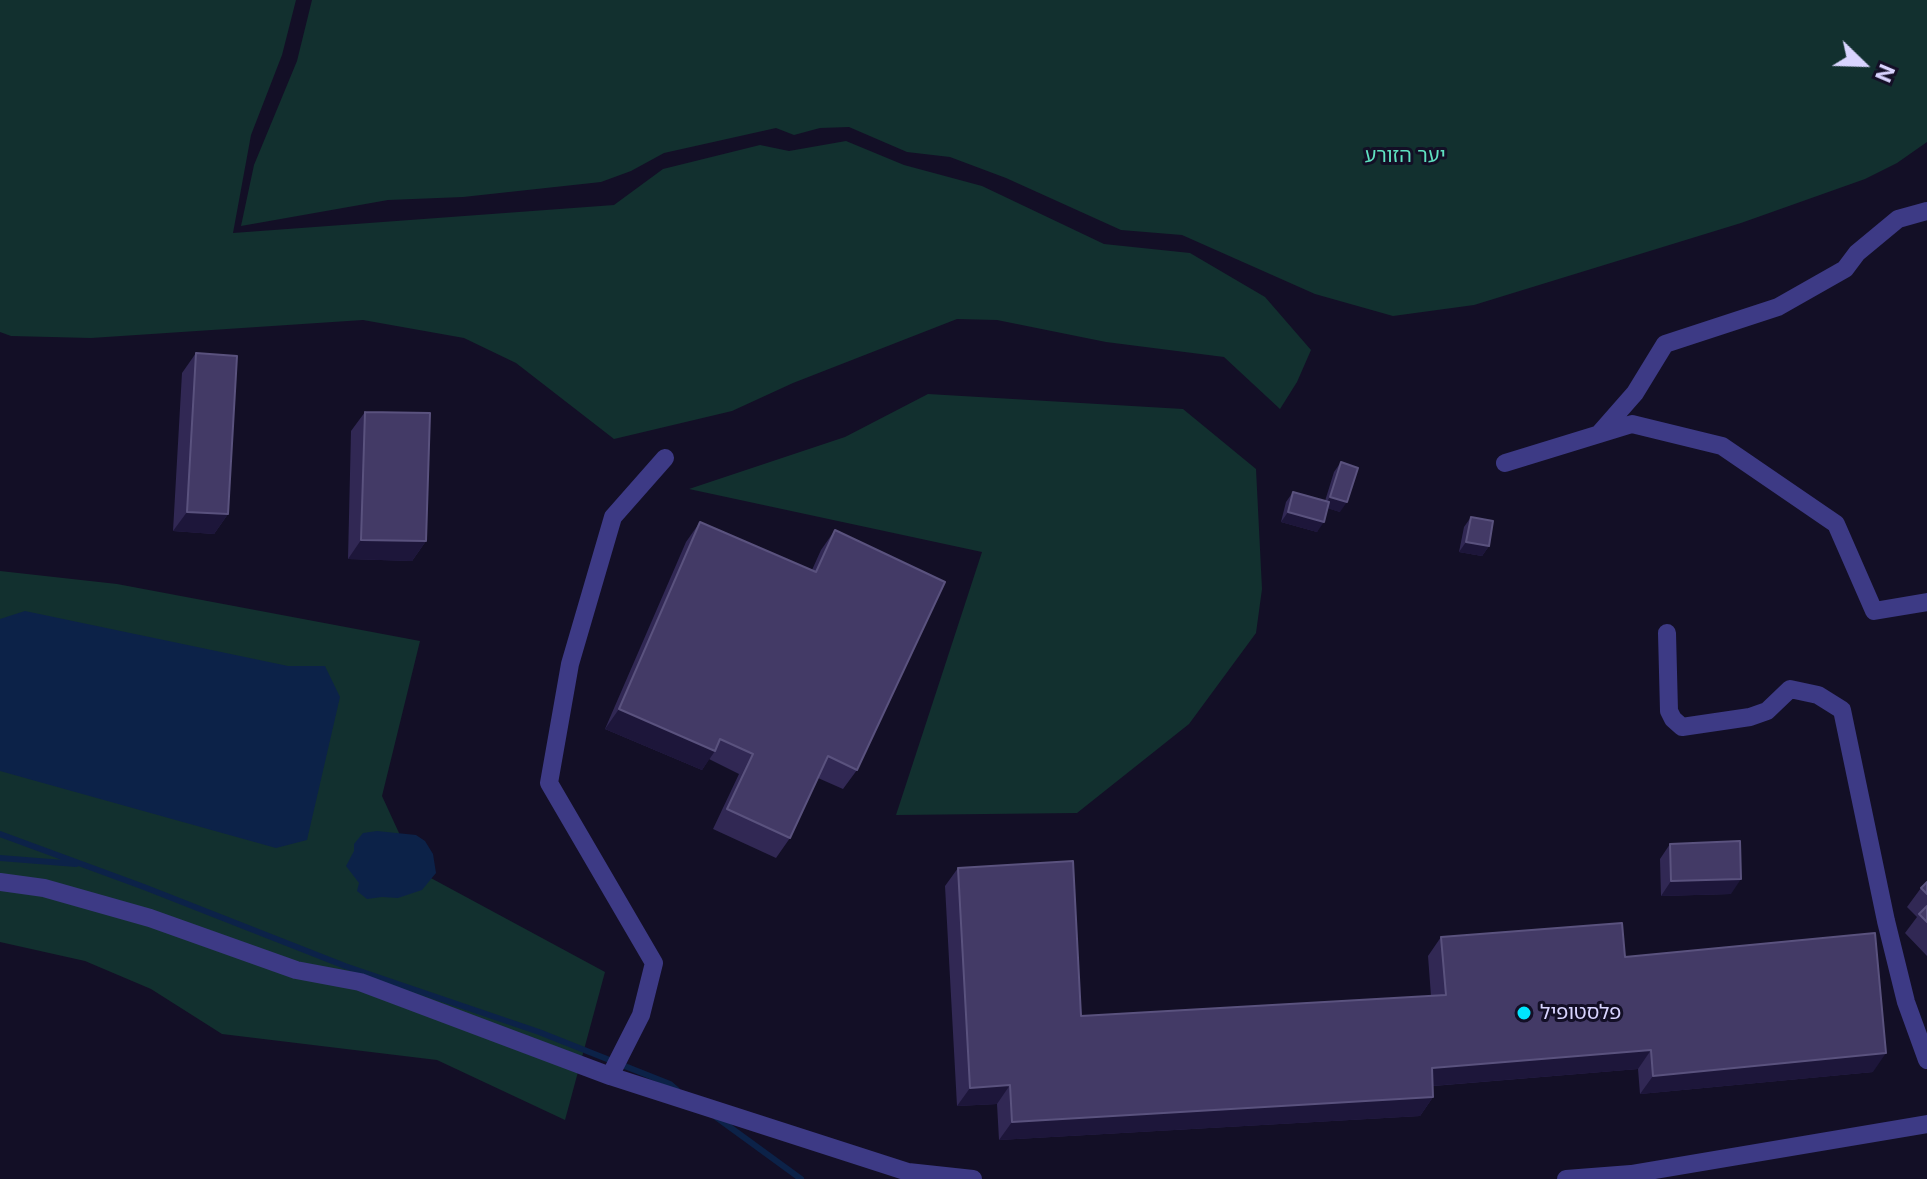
<!DOCTYPE html>
<meta charset="utf-8">
<style>
body{margin:0}
#map{position:relative;width:1927px;height:1179px;overflow:hidden;background:#130f26;font-family:Inter,sans-serif}
canvas{display:block}
.north{position:absolute;left:1823px;top:24px;width:80px;height:80px;-webkit-text-stroke:6px #130f26;paint-order:stroke;rotate:113deg;font-size:22px;font-weight:700;line-height:32px;text-align:center;color:#d9d4ff}
.north::after{content:'';display:block;margin:auto;width:28px;height:36px;background:#d9d4ff;clip-path:polygon(50% 0,100% 100%,50% 72%,0 100%)}
</style>
<div id="map">
<canvas width="1927" height="1179"></canvas>
<div class="north">N</div>
</div>
<script>
const ctx = document.querySelector('canvas').getContext('2d');
ctx.lineJoin = 'round';
function paint(path, color) { ctx.fillStyle = color; ctx.fill(path, 'evenodd'); }
const poly = rows => new Path2D(rows.map(r => 'M' + r).join(''));
function strokePath(path, color, width, dash) { ctx.strokeStyle = color; ctx.lineWidth = width; ctx.lineCap = dash ? 'butt' : 'round'; ctx.setLineDash(dash || []); ctx.stroke(path); }
function write(font, color, halo, rows, align = 'center') {
  ctx.font = font + ' Inter,"Noto Sans Hebrew",sans-serif'; ctx.lineWidth = 6; ctx.setLineDash([]); ctx.textBaseline = 'middle'; ctx.strokeStyle = halo; ctx.fillStyle = color; for (const [text, x, y, turn = 0] of rows) {
    ctx.save(); ctx.translate(x, y); ctx.rotate((+turn || 0) * Math.PI / 180); ctx.textAlign = isNaN(turn) ? turn : align; if (halo) ctx.strokeText(text, 0, 0); ctx.fillText(text, 0, 0); ctx.restore();
  }
}
paint(poly([
 [0,0,296,0,282,55,251,135,233,233,614,205,663,169,760,145,789,151,846,141,904,165,982,186,1104,244,1190,253,1265,297,1311,350,1297,382,1280,409,1224,357,1106,342,997,320,957,319,793,383,732,411,614,439,516,363,464,338,363,320,91,338,11,336,0,332],
 [312,0,1927,0,1927,142,1897,163,1865,179,1741,223,1474,305,1393,316,1315,294,1182,235,1121,230,1006,178,950,157,907,152,849,127,820,128,794,135,776,128,664,153,631,171,601,182,463,197,388,200,241,226,254,165,297,61],
 [928,394,1183,409,1256,469,1262,589,1256,633,1189,724,1077,813,896,815,982,552,689,489,845,437],
 [0,571,117,584,420,641,382,796,416,870,605,972,565,1120,437,1060,222,1034,151,989,85,961,0,942]
]), '#12302f');
paint(poly([
 [25,611,288,666,325,666,340,697,307,840,276,848,0,771,0,619],
 [377,831,416,835,425,841,433,854,436,873,422,890,398,898,382,897,367,899,357,891,359,883,346,866,354,851,354,844,363,833]
]), '#0c2248');
strokePath(poly([
 [0,834,144,887,345,966,539,1032,670,1084,677,1090],
 [0,858,76,864],
 [716,1117,801,1179]
]), '#0c2248', 6);
strokePath(poly([
 [1599,434,1635,393,1665,344,1778,307,1845,269,1857,253,1898,219,1927,211],
 [665,458,613,517,570,664,549,783,654,963,641,1015,610,1076,908,1172,973,1179],
 [1505,463,1632,424,1722,446,1836,524,1874,611,1927,602],
 [1667,633,1669,711,1673,719,1682,727,1750,717,1767,711,1790,689,1818,695,1842,710,1886,921,1906,1002,1927,1060],
 [0,882,44,888,150,918,296,970,360,982,610,1076],
 [1566,1179,1631,1174,1927,1124]
]), '#3d3a85', 18);
paint(poly([
 [196,353,228,514,214,534,173,531,182,373],
 [365,412,426,541,412,561,348,559,351,431],
 [1341,462,1340,512,1328,508,1317,532,1281,522,1286,502,1293,492,1325,501,1334,472],
 [1471,517,1489,546,1482,556,1459,552,1464,527],
 [700,522,812,570,821,550,835,530,857,770,843,789,818,778,790,838,776,858,713,829,739,774,709,759,702,770,605,729,686,542],
 [1670,844,1731,894,1661,896,1660,859],
 [958,868,1081,1016,1431,996,1428,956,1441,937,1625,957,1873,1072,1640,1094,1638,1069,1433,1086,1433,1097,1420,1116,999,1140,997,1104,957,1106,945,886],
 [1927,882,1927,956,1905,933,1917,917,1907,907,1921,888]
]), '#312854');
paint(poly([
 [1330,497,1347,502,1340,512,1323,507],
 [187,512,228,514,214,534,173,531],
 [1288,512,1324,522,1317,532,1281,522],
 [361,540,426,541,412,561,348,559],
 [1466,542,1489,546,1482,556,1459,552],
 [619,709,715,751,702,770,605,729],
 [1741,879,1731,894,1661,896,1671,881],
 [1651,1050,1638,1069,1419,1087,1432,1068],
 [1886,1053,1873,1072,1640,1094,1653,1076],
 [1010,1085,997,1104,957,1106,970,1088],
 [1433,1097,1420,1116,999,1140,1012,1122]
]), '#1d163a');
const building = poly([
 [196,353,237,356,228,514,187,512,196,353],
 [365,412,430,413,426,541,361,540,365,412],
 [1341,462,1358,468,1347,502,1330,497,1341,462],
 [1293,492,1329,502,1324,522,1288,512,1293,492],
 [1471,517,1493,521,1489,546,1466,542,1471,517],
 [700,522,816,572,835,530,945,582,857,770,828,756,790,838,727,809,753,754,720,739,715,751,619,709,700,522],
 [1740,841,1741,879,1671,881,1670,844,1740,841],
 [1073,861,1081,1016,1446,995,1441,937,1622,923,1625,957,1875,933,1886,1053,1653,1076,1651,1050,1432,1068,1433,1097,1012,1122,1010,1085,970,1088,958,868,1073,861],
 [1927,882,1927,894,1921,888,1927,882],
 [1927,906,1927,922,1919,914,1927,906]
]);
paint(building, '#433a66');
strokePath(building, '#5a527e', 2);
for (const [x, y, r, color] of [
 [1524,1013,8,"#00e5ff"]
]) { const dot = new Path2D(); dot.arc(x, y, r, 0, 2 * Math.PI); ctx.fillStyle = color; ctx.fill(dot); strokePath(dot, '#130f26', 3); }
write('20px', '#5fe0c0', '#130f26', [
 ["יער הזורע",1405,156]
]);
write('20px', '#d9d4ff', '#130f26', [
 ["פלסטופיל",1540,1013]
], 'left');
</script>
